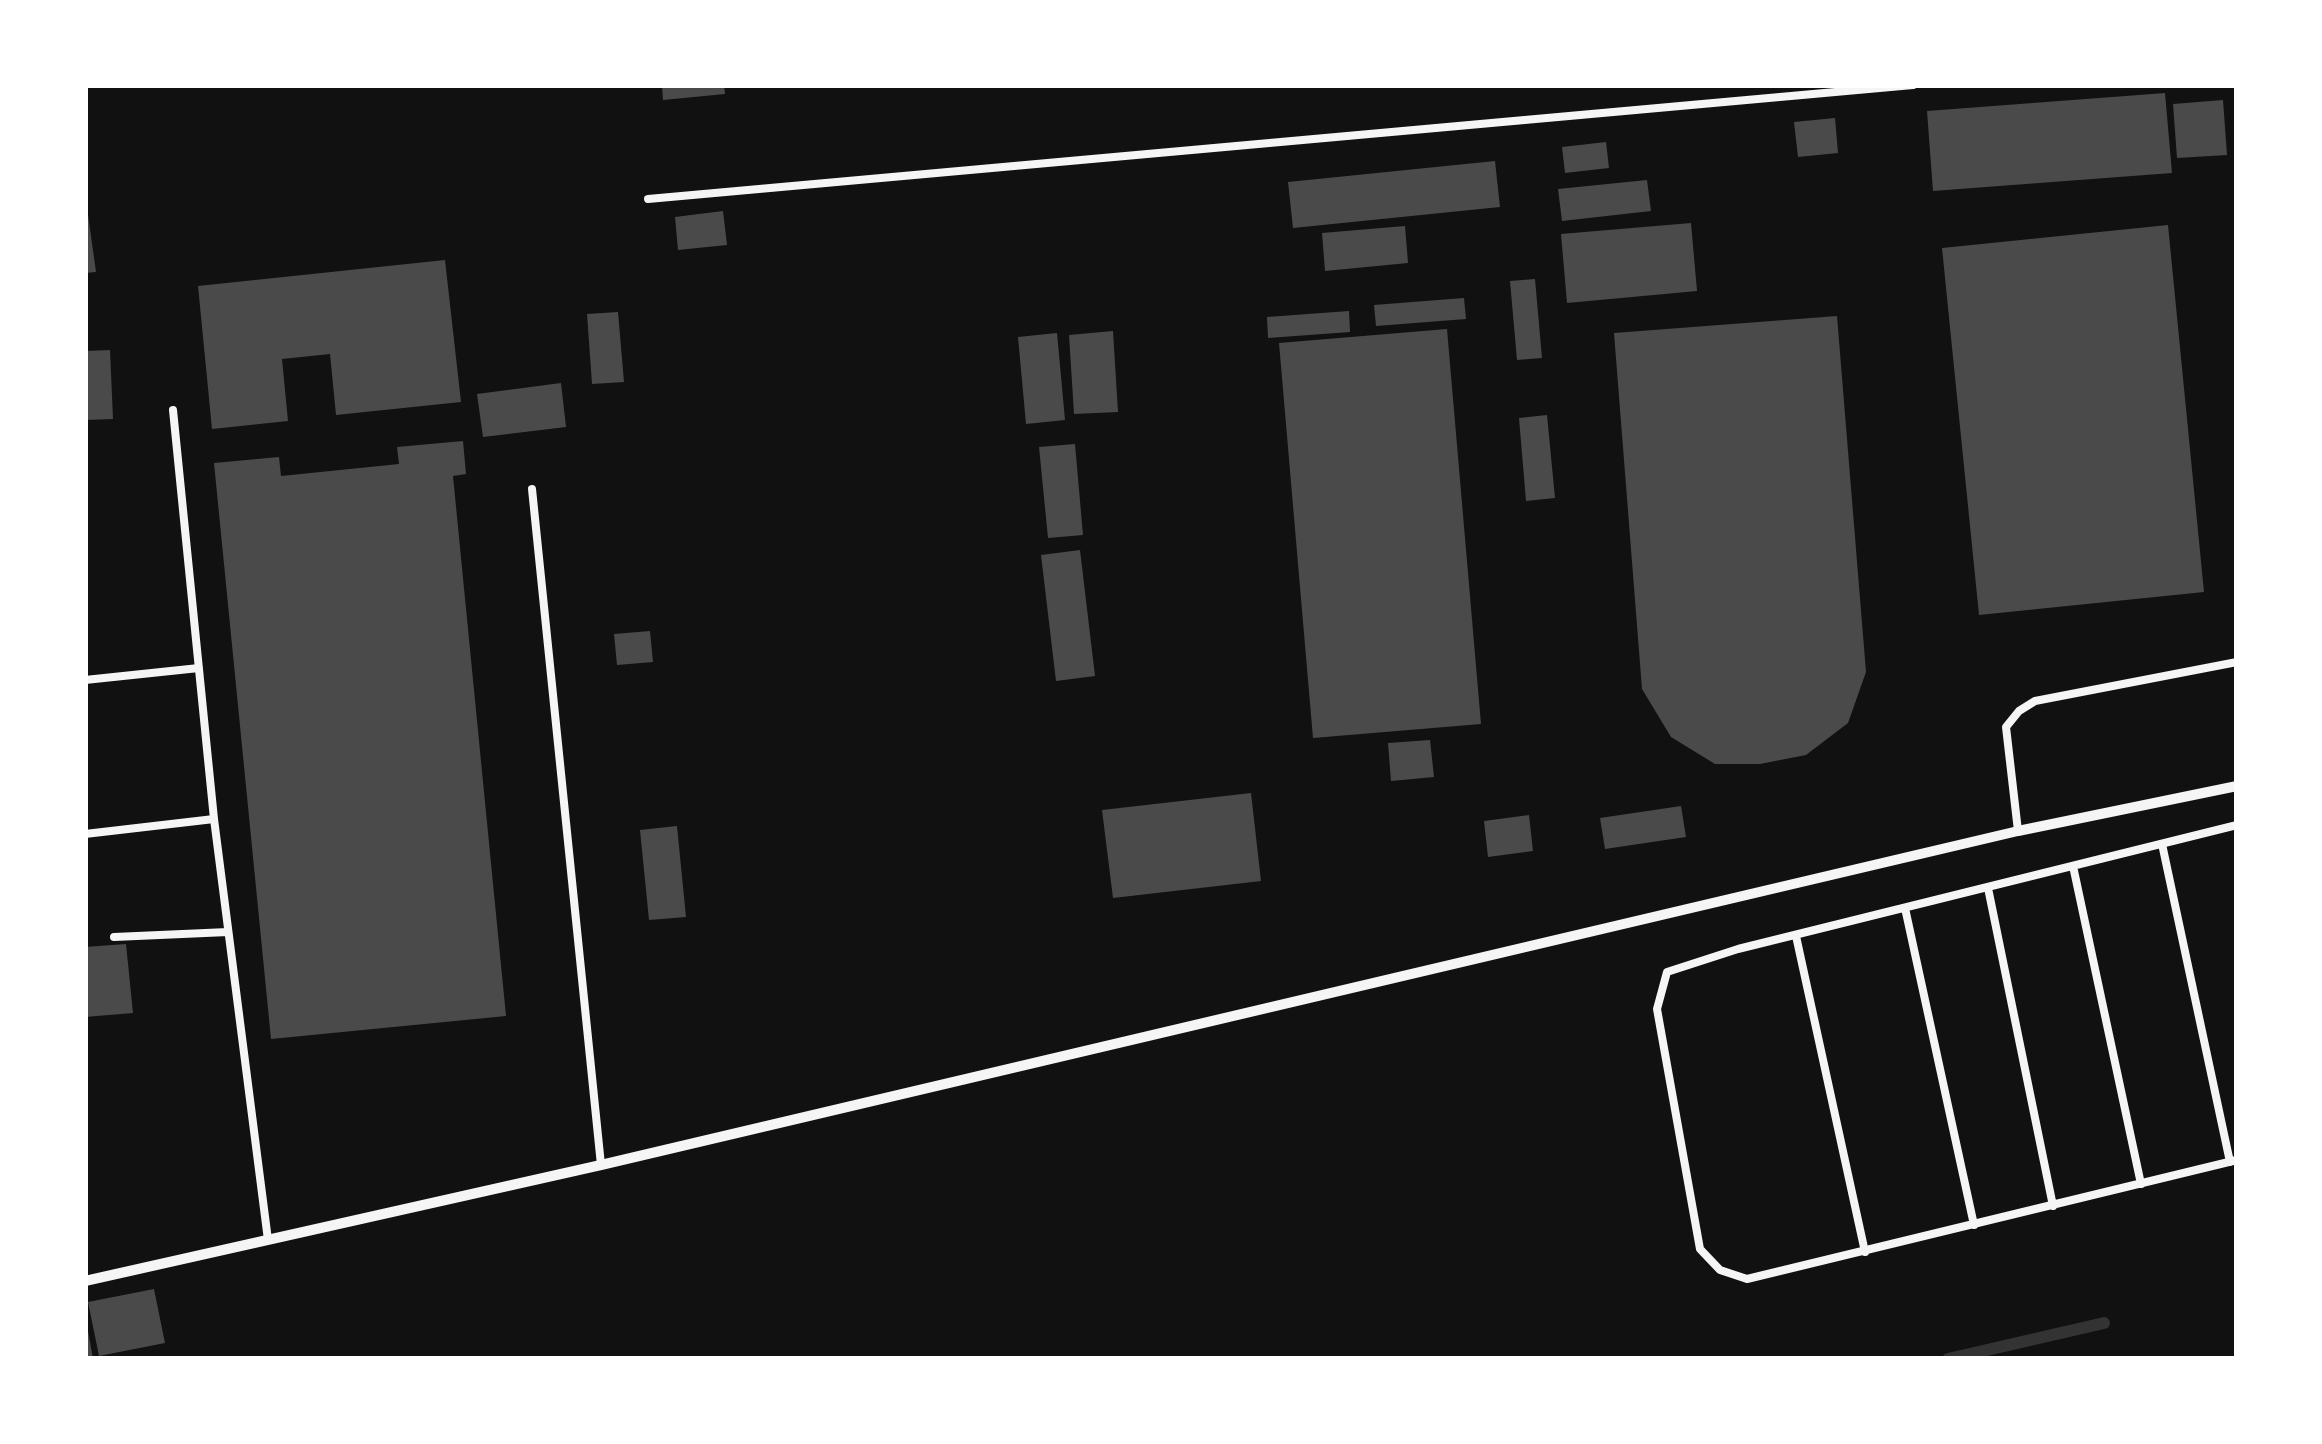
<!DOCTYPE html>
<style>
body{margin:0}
#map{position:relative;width:2322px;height:1444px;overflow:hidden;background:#111;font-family:"Alegreya Sans",sans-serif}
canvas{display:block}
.frame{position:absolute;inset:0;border:88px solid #fff;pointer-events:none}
</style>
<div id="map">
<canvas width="2322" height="1444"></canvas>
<div class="frame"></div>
</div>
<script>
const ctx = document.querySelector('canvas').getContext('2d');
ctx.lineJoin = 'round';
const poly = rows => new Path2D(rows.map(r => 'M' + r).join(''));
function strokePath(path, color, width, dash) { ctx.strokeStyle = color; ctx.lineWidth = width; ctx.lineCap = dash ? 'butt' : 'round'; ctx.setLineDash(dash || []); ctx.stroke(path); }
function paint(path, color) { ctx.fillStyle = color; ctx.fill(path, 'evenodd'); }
strokePath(poly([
 [1948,1359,2104,1323]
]), '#333', 12);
paint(poly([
 [662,85,724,85,725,94,663,100],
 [2165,93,2172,173,1933,191,1927,111],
 [2223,100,2227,155,2177,158,2173,104],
 [1835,118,1838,153,1798,157,1794,122],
 [1606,142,1609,168,1565,173,1562,147],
 [1495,161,1500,207,1293,228,1288,182],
 [1647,180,1651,211,1562,221,1558,189],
 [85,193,96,272,85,273],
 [723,211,727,245,678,250,675,217],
 [1691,223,1697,291,1567,303,1561,234],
 [2168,225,2204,592,1979,615,1942,248],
 [1405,226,1408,263,1325,271,1322,233],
 [445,260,461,402,336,415,330,354,282,359,288,421,212,429,198,286],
 [1535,279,1542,358,1517,360,1510,281],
 [1464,298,1466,319,1376,326,1374,305],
 [1349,311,1350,332,1268,338,1267,317],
 [618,312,624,382,592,384,587,314],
 [1837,316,1866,672,1848,723,1806,755,1760,764,1715,764,1671,737,1642,689,1614,333],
 [1447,329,1481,724,1313,738,1279,343],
 [1113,331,1118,412,1074,414,1069,335],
 [1057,333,1065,420,1026,424,1018,337],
 [110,350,113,419,85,420,85,351],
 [561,383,566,427,483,437,477,394],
 [1547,415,1555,498,1526,501,1519,418],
 [463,441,466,474,453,476,506,1016,271,1039,214,463,279,457,281,476,399,464,397,447],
 [1075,444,1083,535,1048,538,1039,447],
 [1080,550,1095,676,1056,681,1041,555],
 [650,631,653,662,617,665,614,634],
 [1430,740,1434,777,1391,781,1388,743],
 [1251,793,1261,881,1113,898,1102,810],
 [1681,806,1686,837,1605,849,1600,818],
 [1529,815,1533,851,1488,857,1484,821],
 [677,826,686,917,649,920,640,830],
 [126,944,133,1013,85,1017,85,947],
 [154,1289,165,1343,99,1356,88,1302],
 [85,1325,87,1325,93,1359,85,1359]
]), '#4a4a4a');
strokePath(poly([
 [648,199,1913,85],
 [532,489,601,1165],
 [85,680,199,668],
 [214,819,268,1240],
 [2237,825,1738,949,1667,972,1657,1009,1700,1249,1720,1270,1747,1279,2237,1160],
 [2018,831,2006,727,2019,711,2035,701,2237,662],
 [85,834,214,819,173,410],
 [2162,844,2230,1162],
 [2073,866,2141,1184],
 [1988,888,2053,1206],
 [1905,908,1974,1225],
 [1796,936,1865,1252],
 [114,937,228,932]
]), '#f5f5f5', 8);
strokePath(poly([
 [85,1281,601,1165,2018,831,2237,786]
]), '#f5f5f5', 10);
</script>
